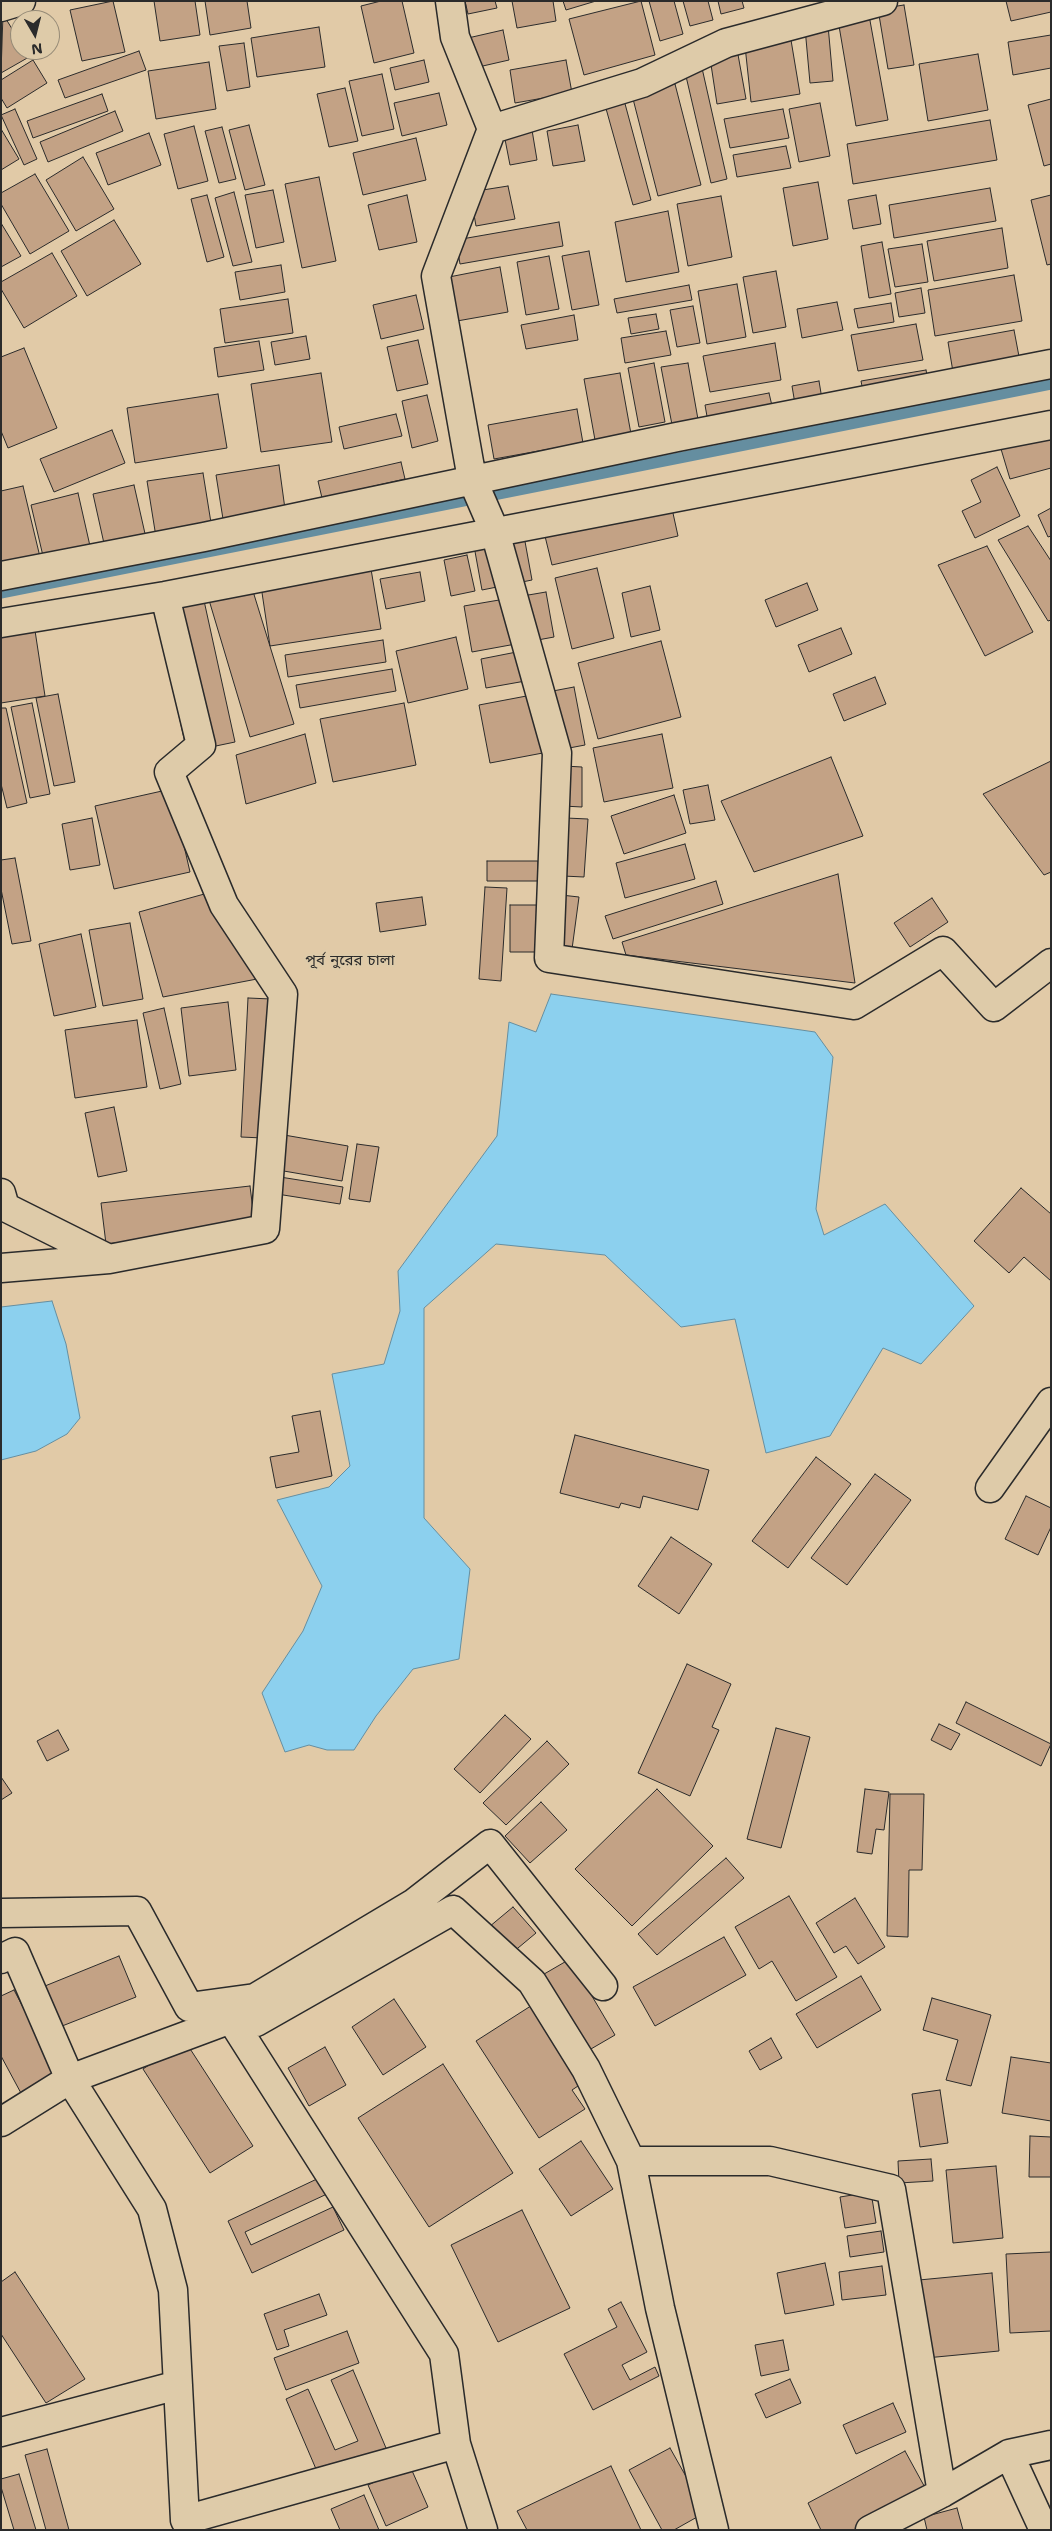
<!DOCTYPE html>
<meta charset="utf-8">
<style>
body{margin:0}
#map{position:relative;width:1052px;height:2531px;overflow:hidden;background:#e1caa7;font-family:"Shantell Sans",sans-serif}
canvas{display:block}
.frame{position:absolute;inset:0;border:2px solid #2b2b2b;pointer-events:none}
.north{position:absolute;left:10px;top:10px;width:50px;height:50px;box-sizing:border-box;background:#decba9;border:1px solid #968b77;border-radius:50%;rotate:172deg;font-size:14px;font-weight:700;line-height:20px;text-align:center;color:#2b2b2b}
.north::after{content:'';display:block;margin:auto;width:18px;height:22px;background:#2b2b2b;clip-path:polygon(50% 0,100% 100%,50% 72%,0 100%)}
</style>
<div id="map">
<canvas width="1052" height="2531"></canvas>
<div class="frame"></div>
<div class="north">N</div>
</div>
<script>
const ctx = document.querySelector('canvas').getContext('2d');
ctx.lineJoin = 'round';
function paint(path, color) { ctx.fillStyle = color; ctx.fill(path, 'evenodd'); }
const poly = rows => new Path2D(rows.map(r => 'M' + r).join(''));
function strokePath(path, color, width, dash) { ctx.strokeStyle = color; ctx.lineWidth = width; ctx.lineCap = dash ? 'butt' : 'round'; ctx.setLineDash(dash || []); ctx.stroke(path); }
function write(font, color, halo, rows, align = 'center') {
  ctx.font = font + ' "Shantell Sans","Noto Sans Bengali",sans-serif'; ctx.lineWidth = 4.5; ctx.setLineDash([]); ctx.textBaseline = 'middle'; ctx.strokeStyle = halo; ctx.fillStyle = color; for (const [text, x, y, turn = 0] of rows) {
    ctx.save(); ctx.translate(x, y); ctx.rotate((+turn || 0) * Math.PI / 180); ctx.textAlign = isNaN(turn) ? turn : align; if (halo) ctx.strokeText(text, 0, 0); ctx.fillText(text, 0, 0); ctx.restore();
  }
}
const water = poly([
 [551,994,815,1032,833,1057,816,1209,824,1235,885,1204,974,1306,921,1364,883,1348,830,1436,766,1453,735,1319,681,1327,605,1255,496,1244,424,1308,424,1518,470,1569,459,1659,413,1669,376,1716,354,1750,327,1750,309,1745,285,1752,262,1693,303,1631,322,1586,277,1500,329,1487,350,1466,332,1374,384,1364,400,1311,398,1271,497,1136,509,1022,536,1032,551,994],
 [52,1301,66,1344,80,1418,67,1434,36,1451,1,1460,1,1307,52,1301]
]);
paint(water, '#8cd0ee');
strokePath(water, '#658ea0', 1);
strokePath(poly([
 [1,593,1051,384]
]), '#658ea0', 11);
const building = poly([
 [113,1,125,52,82,61,70,10,113,1],
 [154,1,195,1,200,35,160,41,154,1],
 [205,1,247,1,251,28,210,35,205,1],
 [381,1,402,1,414,53,374,63,361,6,381,1],
 [465,1,495,1,497,8,468,14,465,1],
 [512,1,553,1,556,21,517,28,512,1],
 [563,1,596,1,566,10,563,1],
 [641,1,655,55,584,75,569,19,641,1],
 [649,1,674,1,683,34,660,41,649,1],
 [683,1,708,1,713,20,690,26,683,1],
 [718,1,742,1,744,8,721,14,718,1],
 [1006,1,1051,1,1051,12,1011,21,1006,1],
 [904,5,914,65,888,69,878,9,904,5],
 [3,14,20,42,20,50,25,50,29,57,1,73,3,14],
 [869,15,888,120,856,126,838,20,869,15],
 [828,25,833,81,810,83,805,28,828,25],
 [319,27,325,67,257,77,251,38,319,27],
 [503,30,509,60,474,68,468,38,503,30],
 [790,34,800,94,751,102,745,46,790,34],
 [1051,35,1051,68,1013,75,1008,42,1051,35],
 [244,43,250,87,227,91,219,46,244,43],
 [737,49,746,99,717,104,710,58,737,49],
 [139,51,146,70,65,98,58,80,139,51],
 [978,54,988,110,928,121,919,64,978,54],
 [33,60,47,83,7,108,1,98,1,80,33,60],
 [424,60,429,82,395,90,390,68,424,60],
 [566,60,572,93,515,103,510,70,566,60],
 [209,62,216,109,156,119,148,71,209,62],
 [702,68,727,179,711,183,685,72,702,68],
 [382,74,394,129,362,136,349,81,382,74],
 [675,84,701,185,658,196,632,95,675,84],
 [345,88,358,141,329,147,317,94,345,88],
 [439,93,447,125,402,136,394,103,439,93],
 [102,94,108,111,33,138,27,121,102,94],
 [1051,99,1051,164,1044,166,1028,105,1051,99],
 [624,100,651,200,633,205,605,105,624,100],
 [820,103,830,156,799,162,789,109,820,103],
 [15,109,37,159,24,165,1,115,15,109],
 [783,109,789,138,730,148,724,119,783,109],
 [115,111,123,131,48,162,40,142,115,111],
 [990,120,997,160,853,184,847,144,990,120],
 [531,124,537,160,510,165,503,129,531,124],
 [249,125,265,185,245,190,229,130,249,125],
 [578,125,585,161,553,166,547,131,578,125],
 [194,126,208,181,178,189,164,134,194,126],
 [222,127,236,179,219,183,205,131,222,127],
 [1,129,19,159,1,170,1,129],
 [149,133,161,165,108,185,96,153,149,133],
 [416,138,426,180,363,195,353,153,416,138],
 [786,146,791,168,737,177,733,155,786,146],
 [83,157,114,209,76,231,46,180,83,157],
 [35,174,69,231,30,254,1,204,1,193,35,174],
 [319,177,336,261,302,268,285,184,319,177],
 [818,182,828,239,793,246,783,188,818,182],
 [508,186,515,219,476,226,470,192,508,186],
 [990,188,996,221,894,238,889,205,990,188],
 [273,190,284,242,256,248,245,195,273,190],
 [234,192,252,262,233,266,215,198,234,192],
 [207,195,224,257,207,262,191,199,207,195],
 [407,195,417,242,379,250,368,205,407,195],
 [876,195,881,224,853,229,848,200,876,195],
 [1051,195,1051,264,1047,265,1031,200,1051,195],
 [721,196,732,257,688,266,677,204,721,196],
 [668,211,679,272,626,282,615,222,668,211],
 [114,220,141,264,87,296,61,251,114,220],
 [559,222,563,246,460,264,456,240,559,222],
 [1,223,21,256,1,267,1,223],
 [1002,228,1008,268,934,281,927,241,1002,228],
 [882,242,891,294,869,298,861,246,882,242],
 [922,244,928,282,895,287,888,249,922,244],
 [589,251,599,305,572,310,562,256,589,251],
 [52,253,77,296,24,328,1,289,1,282,52,253],
 [549,256,559,309,526,315,517,262,549,256],
 [281,265,285,292,240,300,235,272,281,265],
 [500,267,508,312,457,321,449,277,500,267],
 [776,271,786,327,753,333,743,277,776,271],
 [1014,275,1022,321,935,336,928,290,1014,275],
 [737,284,746,337,707,344,698,291,737,284],
 [689,285,692,300,617,313,614,299,689,285],
 [921,288,925,313,899,317,895,293,921,288],
 [416,295,424,329,381,339,373,305,416,295],
 [288,299,293,333,225,343,220,309,288,299],
 [837,302,843,330,802,338,797,309,837,302],
 [891,303,894,322,858,328,854,309,891,303],
 [693,306,700,343,677,347,670,310,693,306],
 [656,314,659,329,631,334,628,318,656,314],
 [574,315,578,340,526,349,521,325,574,315],
 [916,324,923,360,858,371,851,335,916,324],
 [1014,330,1021,367,954,378,948,342,1014,330],
 [666,331,671,355,625,363,621,338,666,331],
 [306,336,310,359,275,365,271,342,306,336],
 [418,340,428,384,397,391,387,347,418,340],
 [259,341,264,370,218,377,214,348,259,341],
 [775,343,781,380,710,392,703,356,775,343],
 [24,348,57,428,8,448,1,431,1,357,24,348],
 [654,363,665,422,639,427,628,368,654,363],
 [688,363,699,425,673,430,661,367,688,363],
 [926,370,929,385,864,396,861,381,926,370],
 [321,373,332,442,261,452,251,384,321,373],
 [620,373,631,434,595,440,584,379,620,373],
 [819,381,822,399,795,404,792,386,819,381],
 [769,393,773,410,708,422,705,405,769,393],
 [218,394,227,448,135,463,127,408,218,394],
 [427,395,438,441,412,448,402,401,427,395],
 [577,409,583,443,494,459,488,425,577,409],
 [396,414,402,436,344,449,339,427,396,414],
 [112,430,125,463,54,492,40,459,112,430],
 [1051,435,1051,468,1010,479,1001,449,1051,435],
 [401,462,405,479,322,498,318,481,401,462],
 [279,465,285,509,223,519,216,475,279,465],
 [997,467,1020,516,975,538,962,511,981,502,971,480,997,467],
 [203,473,212,529,156,537,147,481,203,473],
 [134,485,146,538,105,548,93,494,134,485],
 [23,486,40,557,1,566,1,491,23,486],
 [78,493,90,546,43,556,31,505,78,493],
 [671,504,678,536,552,565,544,532,671,504],
 [1051,508,1051,536,1048,537,1038,515,1051,508],
 [1028,526,1051,561,1051,620,1048,621,998,540,1028,526],
 [524,536,532,580,482,590,474,546,524,536],
 [987,546,1033,632,985,656,938,565,987,546],
 [467,555,475,591,451,596,444,560,467,555],
 [597,568,614,638,572,649,555,578,597,568],
 [371,569,381,629,270,646,261,586,371,569],
 [420,572,425,601,386,609,380,579,420,572],
 [807,583,818,610,776,627,765,600,807,583],
 [650,586,660,630,631,637,622,593,650,586],
 [252,588,294,724,250,737,209,600,252,588],
 [546,592,554,637,472,652,464,606,546,592],
 [203,596,235,742,187,752,155,607,203,596],
 [34,624,45,696,1,703,1,629,34,624],
 [841,628,852,654,809,672,798,645,841,628],
 [456,637,468,689,408,703,396,651,456,637],
 [383,640,386,662,288,677,285,655,383,640],
 [661,641,681,717,598,739,578,663,661,641],
 [542,647,548,677,486,688,481,659,542,647],
 [392,669,396,691,300,708,296,685,392,669],
 [875,677,886,704,844,721,833,694,875,677],
 [574,687,585,745,490,763,479,705,574,687],
 [58,694,75,782,54,786,36,698,58,694],
 [32,703,50,794,30,798,11,707,32,703],
 [404,703,416,765,333,782,320,719,404,703],
 [1,708,6,708,27,803,7,808,1,784,1,708],
 [305,734,316,783,246,804,236,755,305,734],
 [662,734,673,788,604,802,593,748,662,734],
 [831,757,863,836,754,872,721,801,831,757],
 [1051,761,1051,872,1044,875,983,794,1051,761],
 [564,766,582,767,582,807,563,806,564,766],
 [708,785,715,820,690,824,683,790,708,785],
 [171,789,190,872,114,889,95,806,171,789],
 [674,795,686,833,624,854,611,816,674,795],
 [92,818,100,865,70,870,62,824,92,818],
 [566,818,588,819,584,877,563,876,566,818],
 [685,844,695,879,625,898,616,863,685,844],
 [15,858,31,941,12,944,1,889,1,860,15,858],
 [487,861,538,861,538,881,487,881,487,861],
 [838,874,855,983,626,955,622,942,838,874],
 [716,881,723,904,613,939,605,916,716,881],
 [485,887,507,888,501,981,479,979,485,887],
 [208,893,257,979,163,997,139,912,208,893],
 [561,895,579,897,570,964,553,962,561,895],
 [422,897,426,925,380,932,376,903,422,897],
 [932,898,948,922,910,947,894,923,932,898],
 [510,905,538,905,538,952,510,952,510,905],
 [130,923,143,999,103,1006,89,930,130,923],
 [81,934,96,1007,54,1016,39,944,81,934],
 [248,998,271,999,263,1138,241,1137,248,998],
 [228,1002,236,1070,189,1076,181,1008,228,1002],
 [164,1008,181,1084,160,1089,143,1013,164,1008],
 [137,1020,147,1087,75,1098,65,1030,137,1020],
 [114,1107,127,1171,98,1177,85,1113,114,1107],
 [284,1135,348,1146,342,1181,278,1170,284,1135],
 [357,1144,379,1147,370,1202,349,1199,357,1144],
 [280,1177,343,1187,340,1204,277,1194,280,1177],
 [250,1186,255,1226,106,1244,101,1203,250,1186],
 [1021,1188,1051,1214,1051,1281,1024,1257,1009,1273,974,1241,1021,1188],
 [320,1411,332,1476,276,1488,270,1457,299,1452,292,1416,320,1411],
 [575,1435,709,1470,698,1510,643,1496,640,1508,621,1503,619,1508,560,1493,575,1435],
 [816,1457,851,1484,788,1568,752,1541,816,1457],
 [875,1474,911,1500,847,1585,811,1558,875,1474],
 [1026,1496,1051,1508,1051,1527,1038,1555,1005,1539,1026,1496],
 [671,1537,712,1564,679,1614,638,1586,671,1537],
 [687,1664,731,1684,712,1727,719,1730,690,1796,638,1773,687,1664],
 [966,1702,1051,1744,1041,1766,956,1723,966,1702],
 [505,1715,531,1739,480,1793,454,1769,505,1715],
 [939,1724,960,1734,951,1750,931,1740,939,1724],
 [776,1728,810,1737,781,1848,747,1839,776,1728],
 [58,1730,69,1750,47,1761,37,1741,58,1730],
 [547,1741,569,1764,506,1825,483,1803,547,1741],
 [1,1777,12,1793,1,1800,1,1777],
 [657,1789,713,1846,632,1926,575,1869,657,1789],
 [865,1789,889,1792,884,1830,876,1829,872,1854,857,1852,865,1789],
 [890,1794,924,1794,922,1870,909,1870,908,1937,887,1936,890,1794],
 [541,1802,567,1830,530,1863,505,1836,541,1802],
 [726,1858,744,1878,657,1955,638,1934,726,1858],
 [789,1896,837,1977,796,2001,772,1961,759,1969,735,1927,789,1896],
 [855,1898,885,1947,858,1964,846,1946,834,1953,816,1923,855,1898],
 [513,1907,536,1933,512,1953,489,1927,513,1907],
 [724,1937,746,1975,655,2026,633,1987,724,1937],
 [119,1956,136,1997,57,2028,40,1988,119,1956],
 [570,1959,615,2035,584,2053,539,1977,570,1959],
 [861,1976,881,2010,817,2048,796,2014,861,1976],
 [14,1990,59,2076,22,2095,1,2056,1,1996,14,1990],
 [932,1998,991,2015,971,2086,946,2080,958,2040,923,2030,932,1998],
 [394,1999,426,2047,383,2075,352,2027,394,1999],
 [537,2002,587,2080,572,2090,585,2109,539,2138,476,2041,537,2002],
 [771,2038,782,2058,760,2070,749,2051,771,2038],
 [185,2041,253,2146,210,2173,143,2069,185,2041],
 [325,2047,346,2085,309,2106,288,2068,325,2047],
 [1011,2057,1051,2063,1051,2121,1002,2113,1011,2057],
 [443,2064,513,2173,429,2227,358,2118,443,2064],
 [940,2090,948,2143,920,2147,912,2094,940,2090],
 [1030,2136,1051,2137,1051,2177,1029,2177,1030,2136],
 [581,2141,613,2189,571,2216,539,2169,581,2141],
 [931,2159,933,2181,899,2183,898,2161,931,2159],
 [996,2166,1003,2238,953,2243,946,2170,996,2166],
 [319,2178,327,2194,245,2232,251,2245,333,2207,344,2230,252,2273,228,2221,319,2178],
 [871,2192,876,2223,845,2228,840,2197,871,2192],
 [522,2210,570,2308,498,2342,451,2245,522,2210],
 [881,2231,884,2252,850,2257,847,2236,881,2231],
 [1051,2252,1051,2331,1010,2333,1006,2254,1051,2252],
 [825,2263,834,2305,785,2314,777,2273,825,2263],
 [882,2266,886,2295,842,2300,839,2272,882,2266],
 [15,2272,85,2379,46,2403,1,2334,1,2282,15,2272],
 [992,2273,999,2351,926,2358,919,2280,992,2273],
 [319,2294,327,2315,284,2330,289,2346,277,2350,264,2314,319,2294],
 [621,2302,647,2352,622,2365,630,2380,655,2367,659,2376,593,2410,564,2354,617,2327,608,2309,621,2302],
 [347,2331,359,2363,286,2390,274,2358,347,2331],
 [783,2340,789,2370,761,2376,755,2345,783,2340],
 [353,2370,386,2448,319,2476,286,2399,308,2389,335,2450,358,2441,331,2380,353,2370],
 [790,2379,801,2403,766,2418,755,2394,790,2379],
 [893,2403,906,2432,856,2454,843,2425,893,2403],
 [670,2448,706,2512,674,2530,662,2530,629,2470,670,2448],
 [47,2449,69,2530,46,2530,25,2455,47,2449],
 [905,2451,928,2493,858,2530,821,2530,808,2503,905,2451],
 [410,2466,428,2507,386,2526,368,2485,410,2466],
 [611,2466,641,2530,527,2530,517,2511,611,2466],
 [19,2474,36,2530,14,2530,1,2487,1,2479,19,2474],
 [364,2495,379,2530,340,2530,331,2509,364,2495],
 [957,2508,963,2530,927,2530,924,2517,957,2508]
]);
paint(building, '#c3a285');
strokePath(building, '#2b2b2b', 1);
const minor = poly([
 [450,1,455,37,492,129,436,276,472,479,495,532,557,753,549,958,854,1005,943,951,994,1007,1051,963],
 [1,7,21,1],
 [492,129,642,83,726,43,883,1],
 [1,576,204,537,677,437,1051,364],
 [1,623,165,596,1051,425],
 [1,1193,5,1207,109,1259,265,1229,283,994,224,905,169,772,201,745,165,596],
 [1,1268,109,1259],
 [990,1488,1051,1402],
 [1,1913,137,1911,189,2007,255,1998,414,1903,490,1844,603,1986],
 [1,1959,15,1952,70,2079,152,2209,173,2290,185,2520,191,2530],
 [231,2019,444,2354,456,2444],
 [1,2122,70,2079,231,2019,256,2022,453,1910,532,1982,586,2069,631,2161,770,2161,891,2189,942,2493],
 [631,2161,660,2308,714,2530],
 [1,2432,178,2385],
 [1009,2454,1051,2445],
 [185,2520,456,2444,483,2530],
 [870,2530,942,2493,1009,2454,1044,2530]
]);
strokePath(minor, '#2b2b2b', 31);
strokePath(minor, '#decba9', 28);
write('15px', '#2b2b2b', '#decba9', [
 ["পূর্ব নুরের চালা",350,961]
]);
</script>
